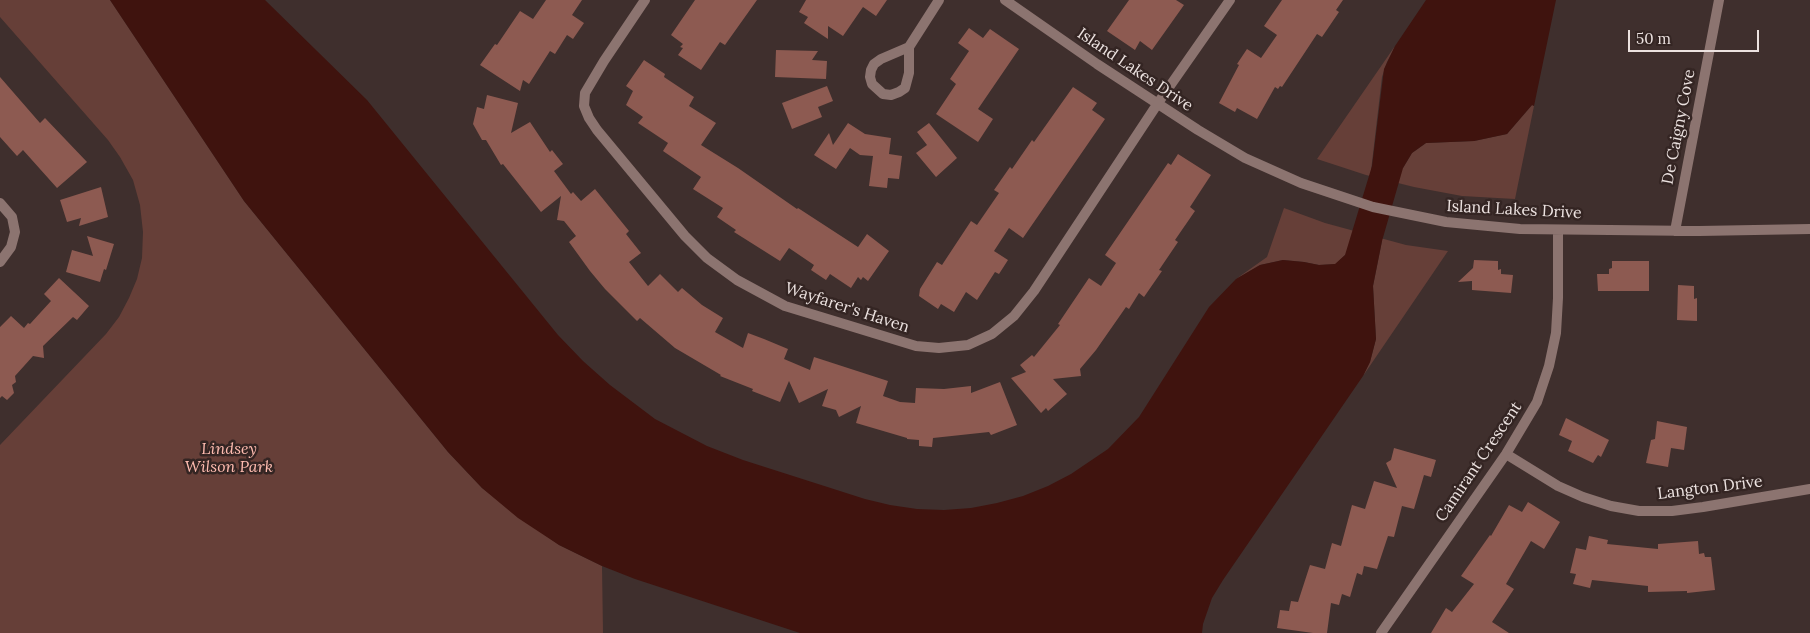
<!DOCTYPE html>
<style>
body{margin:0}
#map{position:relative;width:1810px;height:633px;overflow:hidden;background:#3f2f2d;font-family:Lora,serif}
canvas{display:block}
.scale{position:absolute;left:1628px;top:30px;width:131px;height:22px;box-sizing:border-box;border:2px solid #ece2e0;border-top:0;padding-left:6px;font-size:15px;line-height:18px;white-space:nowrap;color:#ece2e0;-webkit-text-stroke:4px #342523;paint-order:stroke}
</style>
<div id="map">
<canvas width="1810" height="633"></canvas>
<div class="scale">50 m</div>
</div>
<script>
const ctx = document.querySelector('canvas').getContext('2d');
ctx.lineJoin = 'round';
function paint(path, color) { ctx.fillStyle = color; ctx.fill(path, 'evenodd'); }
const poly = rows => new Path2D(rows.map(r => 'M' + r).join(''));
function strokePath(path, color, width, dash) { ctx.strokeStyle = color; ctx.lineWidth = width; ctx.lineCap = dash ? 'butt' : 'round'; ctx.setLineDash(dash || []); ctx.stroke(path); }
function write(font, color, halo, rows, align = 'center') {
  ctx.font = font + ' Lora,serif'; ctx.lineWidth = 5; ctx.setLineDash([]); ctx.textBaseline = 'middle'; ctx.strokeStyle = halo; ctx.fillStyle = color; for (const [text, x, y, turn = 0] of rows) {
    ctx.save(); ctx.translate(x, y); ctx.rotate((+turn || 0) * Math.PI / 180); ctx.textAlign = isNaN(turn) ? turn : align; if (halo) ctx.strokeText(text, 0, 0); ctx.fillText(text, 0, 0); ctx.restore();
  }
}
paint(poly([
 [0,0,110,0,244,201,448,452,482,488,559,545,602,566,603,633,0,633,0,445,106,334,119,317,129,298,137,279,142,258,143,232,140,205,133,180,120,157,108,140,0,17],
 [1395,46,1387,62,1382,77,1371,171,1403,168,1412,153,1426,143,1474,141,1507,134,1532,105,1534,106,1515,199,1462,196,1414,187,1366,175,1317,159],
 [1284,208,1325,223,1406,245,1448,251,1363,376,1370,362,1376,339,1373,286,1382,241,1345,255,1336,264,1319,265,1304,262,1283,260,1260,265,1236,279,1267,257]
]), '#663f38');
paint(poly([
 [110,0,265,0,367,100,558,335,583,361,610,385,655,419,707,446,743,460,865,499,890,505,917,509,944,510,971,508,997,503,1023,496,1048,486,1071,474,1108,449,1139,417,1209,307,1236,279,1260,265,1283,260,1304,262,1319,265,1335,264,1345,255,1372,166,1384,69,1395,46,1426,0,1556,0,1534,106,1532,105,1507,134,1474,141,1426,143,1412,153,1403,168,1382,241,1373,286,1376,339,1370,362,1363,376,1223,580,1212,598,1203,624,1202,633,800,633,635,579,602,566,559,545,518,518,482,488,448,452,244,201]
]), '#3f130e');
paint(poly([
 [546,0,582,0,572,15,584,23,573,39,567,35,555,54,550,51,529,84,523,80,520,91,480,65,495,44,497,45,520,11,533,19],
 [695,0,757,0,725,45,720,42,701,70,678,55,683,48,680,47,683,44,671,35],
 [806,0,887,0,876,16,863,7,843,36,828,26,828,39,804,23,808,17,799,12],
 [1129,0,1176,0,1184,5,1152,50,1140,41,1135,50,1107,31],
 [1282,0,1343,0,1336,10,1339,12,1322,37,1317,34,1282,87,1280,86,1278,89,1275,87,1257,119,1237,108,1235,112,1219,103,1239,65,1237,64,1247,49,1261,58,1277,35,1264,26],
 [969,28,983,38,990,29,1019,49,978,109,993,119,978,142,936,114,956,84,950,79,969,51,958,43],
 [776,50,818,51,812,60,827,61,826,79,775,77],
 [644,60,665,74,664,77,694,97,689,106,716,123,701,145,738,168,797,209,798,208,858,247,867,234,889,251,868,281,863,277,861,280,858,277,851,288,830,274,826,280,811,270,814,265,789,248,780,261,734,232,736,230,717,217,723,208,693,189,701,177,663,151,668,143,638,123,643,117,626,105,633,91,626,86],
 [0,77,40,123,45,118,87,162,57,188,23,150,17,156,0,137],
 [827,86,833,101,818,107,822,117,792,129,782,103],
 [1073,87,1097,103,1092,110,1105,119,1023,238,1009,228,994,251,1008,260,999,274,995,272,977,300,966,292,954,312,941,304,938,309,919,296,920,289,937,262,942,265,971,221,977,225,999,193,994,190,1010,167,1012,169,1032,140,1034,142],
 [487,95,518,103,511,133,530,122,550,152,552,150,563,164,554,171,571,194,573,192,581,201,595,189,629,231,626,234,641,253,629,262,648,286,660,274,678,292,682,288,702,305,723,318,715,332,743,348,748,333,764,339,788,349,784,359,810,370,814,357,888,381,883,396,900,402,915,403,916,388,944,389,971,386,971,393,1000,382,1017,425,991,435,989,432,933,438,932,447,919,446,919,440,907,439,907,438,856,423,861,406,839,417,836,410,822,406,828,389,799,403,789,381,780,402,752,391,753,389,720,376,721,375,675,348,640,318,637,321,605,289,590,271,569,242,576,236,564,221,557,220,561,196,541,212,503,164,501,165,486,140,482,140,473,124,477,107,484,109],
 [848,123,865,134,891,138,889,154,902,156,899,179,888,178,887,188,869,186,873,156,860,155,850,148,836,169,814,155,829,133,833,145],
 [929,123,957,158,936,177,916,153,927,145,917,132],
 [1178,154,1211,175,1190,207,1195,211,1175,240,1178,242,1159,270,1162,271,1144,297,1139,293,1129,309,1126,307,1096,350,1080,369,1081,376,1053,379,1067,394,1048,411,1046,408,1041,413,1011,378,1026,372,1020,365,1032,355,1034,357,1060,325,1058,324,1089,278,1101,286,1116,263,1105,255,1168,163,1171,165],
 [101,187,108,217,79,226,81,218,67,222,60,200],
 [87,236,114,244,106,270,104,269,100,282,66,272,72,250,93,256],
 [1474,260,1498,261,1498,270,1501,269,1501,274,1513,275,1511,293,1472,290,1472,281,1458,282,1473,268],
 [1612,261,1649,261,1649,291,1598,291,1597,274,1609,274,1609,269,1612,268],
 [59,278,89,306,77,320,73,317,43,346,44,358,33,356,15,376,16,382,12,385,14,393,7,400,2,396,0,398,0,327,11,316,24,328,28,323,30,324,51,301,44,294],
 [1678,285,1694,286,1694,299,1697,298,1697,321,1677,320],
 [1566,418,1609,440,1601,457,1598,455,1593,463,1568,451,1572,441,1559,435],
 [1657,421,1687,427,1684,450,1671,448,1668,467,1646,463,1651,440,1655,439],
 [1394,448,1436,460,1431,477,1424,475,1414,509,1402,506,1394,537,1388,536,1377,569,1364,566,1362,575,1357,573,1350,597,1342,594,1339,605,1331,603,1327,633,1313,633,1277,628,1280,610,1289,611,1291,601,1298,602,1310,565,1325,569,1332,543,1341,546,1352,505,1365,509,1374,481,1397,488,1386,463,1391,460],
 [1528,502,1560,522,1544,549,1531,541,1506,584,1514,589,1492,622,1509,633,1431,633,1446,608,1452,612,1474,584,1461,576,1490,535,1491,536,1509,505,1522,512],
 [1589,536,1608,540,1607,544,1658,549,1658,544,1698,541,1699,554,1704,553,1705,557,1711,557,1715,590,1687,593,1687,591,1648,592,1648,586,1592,580,1590,588,1573,584,1576,574,1570,573,1576,548,1586,550]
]), '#8d5a51');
strokePath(poly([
 [645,0,604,61,585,93,584,106,589,118,597,130,685,236,707,258,737,280,785,306,916,346,939,348,968,345,992,334,1014,316,1034,291,1158,103,1230,0],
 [1005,0,1097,64,1198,130,1245,158,1301,183,1373,207,1446,222,1520,229,1699,231,1810,229],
 [909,47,881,59,874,64,871,70,870,77,872,84,883,94,891,95,899,92,905,88,909,73,909,47,939,0],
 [0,203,12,217,15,232,11,247,0,262],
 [1675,231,1719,0],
 [1506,454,1558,486,1583,497,1611,506,1639,511,1672,511,1703,507,1810,489],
 [1381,633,1506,454,1537,402,1549,366,1556,333,1558,298,1558,230]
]), '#8c7470', 10);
write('16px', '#ece2e0', '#342523', [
 ["Island Lakes Drive",1135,70,34],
 ["De Caigny Cove",1679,127,-79],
 ["Island Lakes Drive",1514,210,3],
 ["Wayfarer's Haven",847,308,18],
 ["Camirant Crescent",1479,462,-56],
 ["Langton Drive",1710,488,-7]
]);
write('italic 16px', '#ffbcb0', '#342523', [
 ["Lindsey",229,449],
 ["Wilson Park",229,467]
]);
</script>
